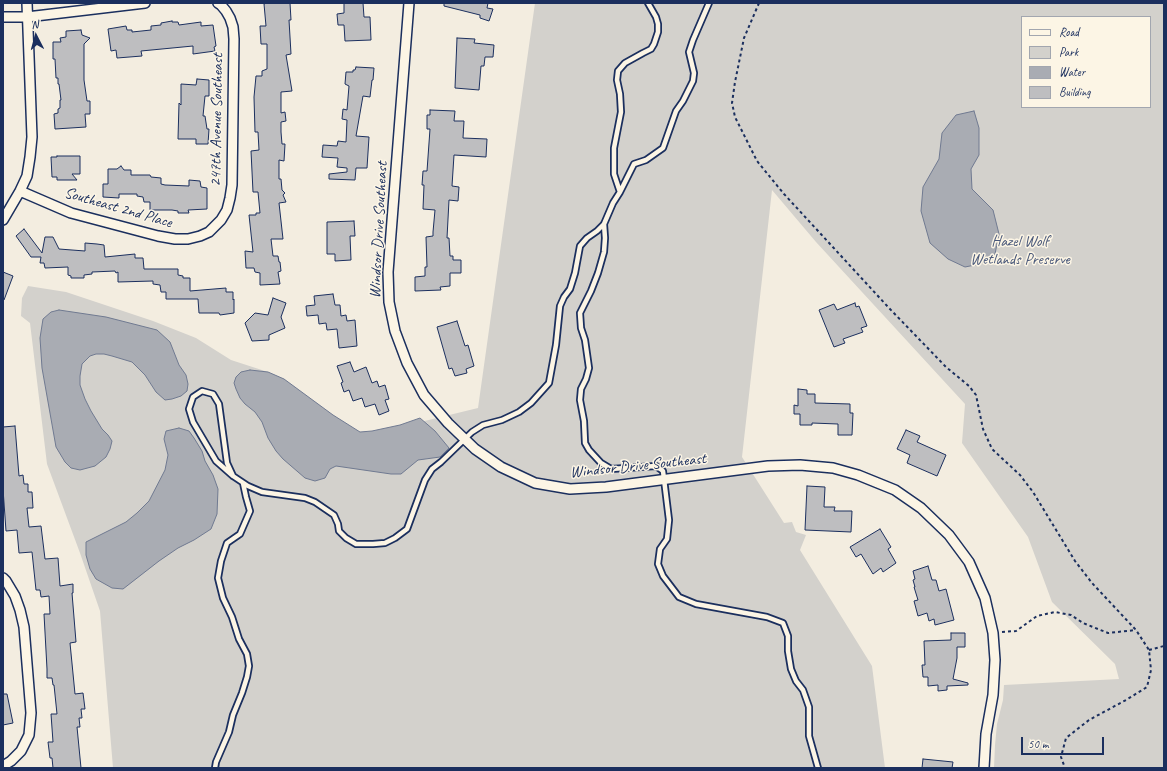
<!DOCTYPE html>
<style>
body{margin:0}
#map{position:relative;width:1167px;height:771px;overflow:hidden;background:#f3ede0;font-family:Caveat,sans-serif}
canvas{display:block}
.frame{position:absolute;inset:0;border:4px solid #1b2f5e;pointer-events:none}
.legend{position:absolute;left:1021px;top:16px;width:130px;height:92px;box-sizing:border-box;background:#fcf5e5;border:1px solid #a2a6af;margin:0;padding:5px 7px;list-style:none;font-size:12px;color:#1b2f5e}
.legend li{display:flex;align-items:center;gap:8px;height:20px}
.legend b{width:20px;border:1px solid #a2a6af}
.north{position:absolute;left:16px;top:16px;width:40px;height:40px;-webkit-text-stroke:3px #fcf5e5;paint-order:stroke;rotate:354deg;font-size:11px;font-weight:700;line-height:16px;text-align:center;color:#1b2f5e}
.north::after{content:'';display:block;margin:auto;width:14px;height:18px;background:#1b2f5e;clip-path:polygon(50% 0,100% 100%,50% 72%,0 100%)}
.scale{position:absolute;left:1021px;top:737px;width:83px;height:18px;box-sizing:border-box;border:2px solid #1b2f5e;border-top:0;padding-left:5px;font-size:12px;line-height:14px;white-space:nowrap;color:#1b2f5e;-webkit-text-stroke:3px #fcf5e5;paint-order:stroke}
</style>
<div id="map">
<canvas width="1167" height="771"></canvas>
<div class="frame"></div>
<ul class="legend">
<li><b style="height:5px;background:#fcf5e5"></b>Road</li>
<li><b style="height:11px;background:#d3d1cc"></b>Park</li>
<li><b style="height:11px;background:#a9acb3"></b>Water</li>
<li><b style="height:11px;background:#bebec0"></b>Building</li>
</ul>
<div class="north">N</div>
<div class="scale">50 m</div>
</div>
<script>
const ctx = document.querySelector('canvas').getContext('2d');
ctx.lineJoin = 'round';
function paint(path, color) { ctx.fillStyle = color; ctx.fill(path, 'evenodd'); }
const poly = rows => new Path2D(rows.map(r => 'M' + r).join(''));
function strokePath(path, color, width, dash) { ctx.strokeStyle = color; ctx.lineWidth = width; ctx.lineCap = dash ? 'butt' : 'round'; ctx.setLineDash(dash || []); ctx.stroke(path); }
function write(font, color, halo, rows, align = 'center') {
  ctx.font = font + ' Caveat,sans-serif'; ctx.lineWidth = 3; ctx.setLineDash([]); ctx.textBaseline = 'middle'; ctx.strokeStyle = halo; ctx.fillStyle = color; for (const [text, x, y, turn = 0] of rows) {
    ctx.save(); ctx.translate(x, y); ctx.rotate((+turn || 0) * Math.PI / 180); ctx.textAlign = isNaN(turn) ? turn : align; if (halo) ctx.strokeText(text, 0, 0); ctx.fillText(text, 0, 0); ctx.restore();
  }
}
paint(poly([
 [535,3,1164,3,1164,768,994,768,995,745,997,724,1003,700,1004,685,1119,679,1115,664,1052,602,1028,537,962,443,965,404,816,242,772,190,742,457,784,523,792,522,796,532,806,535,800,550,872,666,885,768,113,768,100,611,80,553,47,464,30,323,21,316,22,298,28,286,66,292,153,321,196,338,231,360,268,372,284,379,333,415,363,436,478,408],
 [1022,17,1150,17,1150,107,1022,107]
]), '#d3d1cc');
const water = poly([
 [974,111,979,128,979,155,971,169,972,189,993,210,999,234,995,254,980,264,965,267,948,259,930,243,921,211,923,187,939,159,942,133,956,115,974,111],
 [59,310,106,317,157,330,170,342,179,365,186,375,188,384,187,391,181,396,172,399,165,400,156,392,145,375,132,362,112,356,104,354,96,354,90,356,82,364,80,376,80,385,85,399,91,411,102,429,108,435,112,441,110,449,106,457,95,466,80,470,71,468,65,462,56,447,42,368,40,338,43,319,51,312,59,310],
 [250,370,268,372,284,379,333,415,360,432,372,431,400,425,420,418,435,431,449,448,440,457,418,460,401,474,391,474,336,466,330,469,325,478,315,481,305,478,283,459,276,451,268,438,262,422,255,412,245,404,240,398,236,389,234,383,236,377,241,372,250,370],
 [179,428,189,431,194,438,202,451,205,461,213,475,218,489,217,514,211,529,194,540,178,548,159,561,123,589,112,588,96,579,90,569,86,555,86,542,126,522,137,513,149,501,165,470,168,455,164,439,166,431,179,428]
]);
paint(water, '#a9acb3');
strokePath(water, '#707a91', 1);
const building = poly([
 [267,3,290,3,291,20,289,20,291,54,286,55,292,91,281,92,281,113,285,112,286,121,281,122,281,132,282,144,285,144,284,161,279,160,279,179,281,179,282,190,285,193,283,195,286,202,279,203,283,239,271,239,273,256,278,256,279,262,280,262,281,271,278,272,280,284,260,285,260,273,255,272,254,268,246,268,245,251,253,252,249,215,256,215,256,213,260,213,258,192,253,192,251,151,259,150,258,132,255,132,254,97,256,76,262,76,262,71,267,69,267,44,261,44,260,26,266,26,264,4,267,3],
 [344,3,363,3,364,17,370,17,371,40,345,41,344,25,338,25,337,14,344,13,344,3],
 [444,3,488,3,487,8,493,9,489,21,480,18,480,15,444,6,444,3],
 [172,21,172,22,178,22,179,25,201,22,201,26,213,25,216,46,214,47,215,51,193,54,193,46,141,51,142,56,117,58,116,50,111,51,108,29,126,26,127,30,132,30,132,32,151,30,151,26,161,25,161,23,172,21],
 [81,30,82,35,90,38,84,44,84,80,87,101,90,101,90,114,85,114,86,127,55,129,54,114,58,113,58,109,60,108,60,100,61,100,59,84,58,84,58,78,56,78,55,59,53,59,53,42,61,42,60,38,66,37,66,31,81,30],
 [457,38,475,39,474,43,494,45,493,57,485,57,484,66,481,66,479,90,455,88,457,38],
 [356,67,374,68,373,80,372,80,370,97,363,96,356,136,369,137,367,168,356,168,355,180,329,179,329,174,347,172,347,168,337,167,338,158,322,157,323,145,337,146,338,141,346,142,347,120,342,119,343,109,347,110,349,86,345,84,346,72,353,72,353,70,355,70,356,67],
 [197,79,209,80,209,96,205,96,203,116,205,116,207,129,209,129,208,144,196,144,196,139,178,139,179,103,181,105,181,84,196,85,197,79],
 [430,110,455,111,454,121,464,121,463,138,487,139,486,157,454,155,452,186,459,187,458,201,449,200,447,238,449,238,450,256,453,256,453,260,461,260,461,273,450,273,450,286,440,287,441,290,415,291,415,277,425,276,425,267,427,267,426,237,433,236,433,232,435,210,423,209,424,185,422,185,423,171,427,171,430,129,427,129,427,115,430,115,430,110],
 [57,156,80,156,80,174,72,174,77,180,57,180,57,177,52,177,51,157,57,157,57,156],
 [121,166,124,170,131,170,131,175,150,175,151,177,161,178,161,184,165,185,189,186,189,180,200,181,201,187,207,188,207,209,188,210,189,213,178,213,178,211,172,210,150,210,150,202,144,202,143,197,137,196,137,194,119,194,119,198,103,197,103,184,108,184,108,169,117,169,121,166],
 [354,221,355,236,350,236,351,260,335,261,335,254,327,254,327,222,354,221],
 [24,229,42,253,45,237,53,237,59,249,85,251,85,243,97,244,104,245,105,257,135,254,135,258,143,258,144,269,178,269,178,275,183,276,183,278,190,278,190,291,226,288,226,292,233,292,233,300,234,299,234,313,220,315,219,313,199,313,198,299,166,299,166,292,161,292,160,285,153,284,153,281,118,282,118,272,116,273,115,271,92,272,92,274,84,275,84,278,71,278,71,276,68,275,68,267,45,268,44,263,40,263,41,257,31,257,16,236,24,229],
 [3,272,13,276,4,300,3,300,3,272],
 [333,294,335,305,340,305,341,316,346,315,347,321,355,320,357,346,339,348,337,329,327,330,326,323,319,324,318,315,307,316,306,306,315,305,314,296,333,294],
 [273,298,286,303,281,317,285,328,269,335,269,340,252,341,245,323,255,313,268,315,273,298],
 [855,303,856,307,859,306,867,326,861,328,863,332,843,339,845,343,834,347,819,310,834,304,837,310,855,303],
 [457,321,465,346,468,345,474,366,466,369,467,373,455,376,452,368,449,369,437,327,457,321],
 [350,362,354,372,366,367,372,383,377,381,379,387,385,385,389,399,385,400,389,411,379,415,375,404,365,407,362,398,353,401,349,390,344,392,341,383,343,382,337,366,350,362],
 [798,389,807,390,807,394,815,394,815,403,850,404,850,413,853,413,852,435,838,435,838,424,812,423,812,425,800,425,800,414,794,414,794,405,798,406,798,389],
 [15,426,19,476,23,475,24,484,28,484,28,492,32,492,33,508,27,508,29,527,41,526,45,559,58,558,60,586,73,584,73,593,72,593,76,642,70,643,75,694,83,693,85,709,81,709,82,718,79,718,80,727,77,727,81,768,53,768,52,758,50,758,48,742,53,742,51,714,57,714,54,685,53,685,52,678,47,678,47,669,44,614,50,614,49,596,41,597,40,590,36,590,32,552,19,553,17,530,6,531,3,489,3,427,15,426],
 [906,430,920,436,917,442,946,455,937,476,907,463,910,455,897,449,906,430],
 [807,486,825,487,824,507,835,507,834,511,852,511,851,532,805,530,807,486],
 [880,529,891,547,888,549,896,563,883,572,881,568,873,574,861,554,856,557,850,547,880,529],
 [928,566,932,580,936,580,939,591,946,589,954,620,935,625,934,619,929,621,927,613,918,616,914,601,918,600,914,587,915,587,913,580,915,579,913,571,928,566],
 [951,633,965,633,965,647,957,647,957,658,953,679,968,683,968,685,947,686,947,690,938,691,938,685,928,686,928,677,923,677,922,665,925,665,924,641,951,640,951,633],
 [3,694,7,694,13,723,3,725,3,694],
 [923,759,953,762,952,768,922,768,923,759]
]);
paint(building, '#bebec0');
strokePath(building, '#1b2f5e', 1);
const service = poly([
 [620,192,634,164,646,160,663,148,676,111,683,101,693,81,694,73,689,52,693,40,709,3],
 [604,224,605,238,604,252,598,273,591,291,580,313,581,328,585,340,589,368,586,379,581,389,580,400,584,421,585,443,589,450,601,463,611,469,656,466,663,471,669,520,667,539,660,549,658,564,663,576,679,597,696,604,767,617,783,623,788,636,788,651,791,669,796,681,803,690,809,707,809,736,818,768],
 [233,476,227,463,219,404,213,394,202,391,193,397,189,409,193,422,216,461,233,476,248,486,262,492,305,498,315,502,334,515,338,524,339,531,346,538,356,544,373,544,385,543,395,538,407,529,425,480,432,469,441,462,472,432,483,425,502,420,519,412,531,403,549,383,556,345,560,306,564,297,570,289,575,273,580,246,587,238,597,231,604,224,613,203,620,192,614,174,614,148,621,112,620,94,617,80,618,71,625,63,643,53,651,49,654,44,658,32,658,24,656,17,648,3],
 [215,768,216,762,229,732,233,715,242,693,247,677,249,666,247,654,239,639,232,617,223,598,218,578,221,561,227,543,240,534,250,511,246,497,243,483]
]);
const minor = poly([
 [409,3,388,272,389,302,395,331,407,363,424,395,448,423,475,449,501,467,535,483,570,489,606,487,768,466,800,465,833,468,858,475,895,490,921,508,949,535,969,562,985,598,993,633,995,660,993,695,986,734,984,768],
 [3,17,27,17,145,3],
 [20,191,71,213,158,236,175,239,188,239,200,236,209,232,221,220,227,210,230,198,232,185,234,39,233,27,230,18,226,11,221,5,218,3],
 [3,220,20,191,27,176,30,157,32,137,27,3],
 [3,578,6,581,15,596,20,610,24,627,31,713,29,735,21,751,11,761,3,766]
]);
strokePath(service, '#1b2f5e', 8);
strokePath(minor, '#1b2f5e', 12);
strokePath(poly([
 [759,3,744,38,735,82,732,103,735,117,757,161,784,194,889,308,946,367,969,386,976,395,983,429,992,449,1020,475,1033,492,1075,561,1092,583,1136,630,1149,650,1151,670,1147,687,1126,700,1089,720,1066,738,1061,757,1065,768],
 [1002,632,1016,631,1037,616,1055,612,1071,615,1083,623,1108,633,1136,630],
 [1149,650,1164,646]
]), '#1b2f5e', 2, [3, 3]);
strokePath(service, '#fcf5e5', 4.5);
strokePath(minor, '#fcf5e5', 9);
write('16px', '#1b2f5e', '#fcf5e5', [
 ["247th Avenue Southeast",217,120,-89],
 ["Southeast 2nd Place",118,208,16],
 ["Windsor Drive Southeast",379,230,-87],
 ["Windsor Drive Southeast",638,466,-6]
]);
write('16px', '#49587a', '#fcf5e5', [
 ["Hazel Wolf",1020,242],
 ["Wetlands Preserve",1020,260]
]);
</script>
